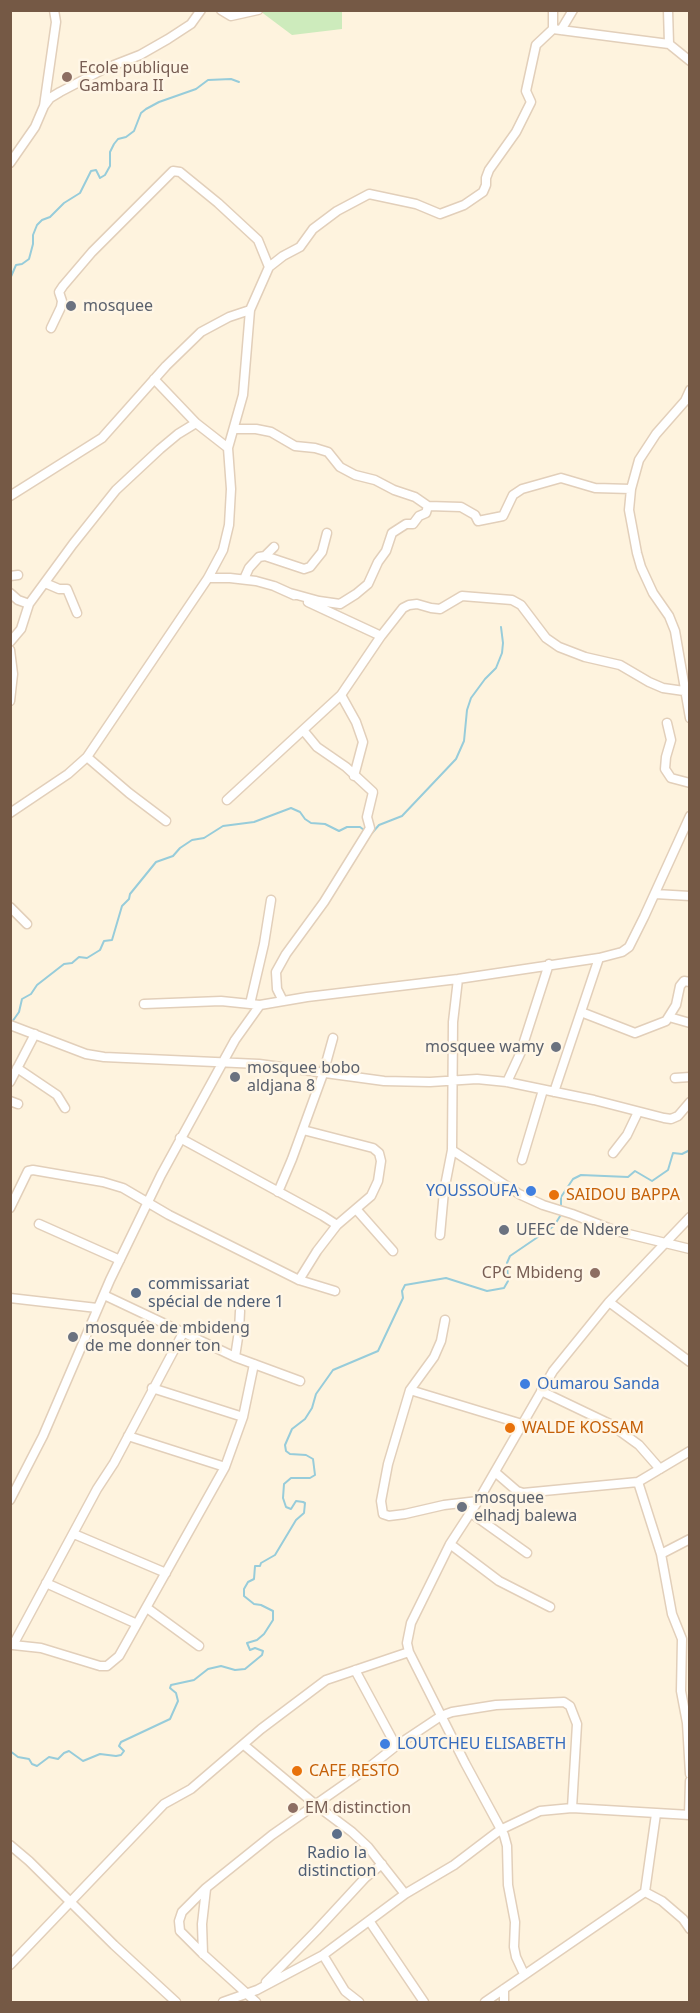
<!DOCTYPE html>
<meta charset="utf-8">
<style>
body{margin:0}
#map{position:relative;width:700px;height:2013px;overflow:hidden;background:#fef3de;font-family:"Noto Sans",sans-serif}
canvas{display:block}
.frame{position:absolute;inset:0;border:12px solid #755945;pointer-events:none}
</style>
<div id="map">
<canvas width="700" height="2013"></canvas>
<div class="frame"></div>
</div>
<script>
const ctx = document.querySelector('canvas').getContext('2d');
ctx.lineJoin = 'round';
function paint(path, color) { ctx.fillStyle = color; ctx.fill(path, 'evenodd'); }
const poly = rows => new Path2D(rows.map(r => 'M' + r).join(''));
function strokePath(path, color, width, dash) { ctx.strokeStyle = color; ctx.lineWidth = width; ctx.lineCap = dash ? 'butt' : 'round'; ctx.setLineDash(dash || []); ctx.stroke(path); }
function write(font, color, halo, rows, align = 'center') {
  ctx.font = font + ' "Noto Sans",sans-serif'; ctx.lineWidth = 5; ctx.setLineDash([]); ctx.textBaseline = 'middle'; ctx.strokeStyle = halo; ctx.fillStyle = color; for (const [text, x, y, turn = 0] of rows) {
    ctx.save(); ctx.translate(x, y); ctx.rotate((+turn || 0) * Math.PI / 180); ctx.textAlign = isNaN(turn) ? turn : align; if (halo) ctx.strokeText(text, 0, 0); ctx.fillText(text, 0, 0); ctx.restore();
  }
}
paint(poly([
 [260,11,342,11,342,29,292,35]
]), '#cdebbc');
strokePath(poly([
 [10,279,16,265,22,264,29,259,33,244,33,235,37,225,42,220,50,217,64,203,80,193,91,171,96,170,100,178,105,175,110,166,110,152,114,144,118,139,126,137,134,131,141,113,146,109,159,102,196,89,208,80,231,79,239,82],
 [372,833,379,825,402,816,456,759,464,741,467,710,471,698,485,679,496,668,502,653,503,643,501,627],
 [12,1022,19,1012,22,999,31,994,37,985,64,964,72,963,79,957,87,958,100,950,104,941,112,940,122,906,129,899,130,894,156,862,173,856,180,848,192,840,204,838,223,826,254,822,291,808,300,812,305,819,311,823,325,824,339,831,347,827,360,827,364,830],
 [561,1208,561,1197,573,1179,581,1175,628,1177,635,1171,652,1181,668,1170,673,1153,682,1154,690,1150],
 [10,1751,18,1757,29,1759,32,1764,37,1766,49,1757,58,1759,64,1753,69,1751,83,1761,100,1754,116,1756,121,1755,124,1751,119,1746,121,1742,170,1719,178,1701,176,1693,170,1688,171,1685,194,1680,208,1669,221,1666,235,1670,245,1669,262,1655,263,1651,255,1648,250,1650,247,1643,257,1640,264,1634,273,1620,273,1611,261,1605,254,1604,244,1596,244,1589,248,1582,254,1579,255,1566,260,1566,261,1563,275,1555,296,1520,304,1513,305,1503,303,1502,296,1501,291,1509,286,1507,283,1498,284,1484,291,1478,310,1478,315,1475,313,1459,306,1455,290,1454,286,1451,285,1445,292,1429,305,1419,312,1408,316,1394,333,1370,378,1351,403,1298,402,1291,405,1285,446,1278,487,1291,504,1288,508,1281,507,1263,510,1256,554,1226,562,1213]
]), '#97ccda', 2);
const minor = poly([
 [221,10,231,16,258,10],
 [668,10,669,44],
 [553,29,553,10],
 [561,30,573,10],
 [44,106,50,98,60,92,104,69,140,55,168,39,191,24,201,10],
 [10,163,35,127,44,106,56,22,54,10],
 [269,267,283,256,300,247,313,229,337,211,369,194,416,204,440,214,464,205,483,192,486,185,486,178,489,170,516,132,531,102,526,91,536,45,553,29,669,44,690,61],
 [51,328,61,307,62,301,59,292,63,286,92,252,173,171,180,172,218,203,258,240,269,267],
 [154,379,196,423],
 [690,390,685,401,656,434,639,460,631,489,629,510,637,553,641,567,653,593,669,616,675,631,690,718],
 [234,429,256,429,271,432,295,446,315,448,328,452,340,467,355,475,375,480,394,490,415,497,428,506,461,507,475,515,478,521,503,516,513,495,522,489,561,478,595,488,631,489],
 [10,496,102,438,166,366,201,332,229,317,250,310],
 [265,556,304,569,310,567,322,552,327,533],
 [10,576,18,575],
 [208,578,230,578,256,581,274,586,294,595],
 [244,579,249,568,259,557,265,556,274,547],
 [45,583,59,589,67,589,77,613],
 [10,593,18,600,29,604],
 [290,593,319,601,340,604,356,594,368,584,378,562,386,551,392,533,406,524,413,524,419,516,426,513,428,506],
 [308,602,381,636],
 [10,642,21,629,29,604,73,544,116,490,160,449,178,434,196,423,228,448],
 [10,650,13,674,10,701],
 [341,695,356,722,363,742,354,776],
 [667,723,671,740,666,757,665,769,671,778,690,783],
 [87,757,129,793,166,821],
 [227,800,341,695,381,636,403,608,409,605,417,604,431,608,440,609,462,596,512,600,521,605,546,638,559,647,585,657,620,665,649,682,663,688,684,691],
 [10,813,68,774,87,757,208,578,223,550,229,525,231,489,228,448,243,395,250,310,269,267],
 [655,894,690,896],
 [10,907,27,924],
 [283,1001,277,989,276,972,286,954,324,902,370,828,367,817,373,792,346,767,317,747,303,730],
 [144,1004,221,1001,260,1005],
 [250,1004,264,944,271,900],
 [581,1012,635,1033,666,1021,676,1005,680,986,684,981,690,982],
 [669,1017,690,1023],
 [10,1025,86,1054,104,1057,259,1064,384,1081,430,1082,477,1079,507,1082,594,1100,664,1118,671,1119,678,1116,690,1102],
 [17,1068,57,1095,65,1108],
 [675,1078,690,1077],
 [10,1082,35,1034],
 [507,1082,520,1054,549,964],
 [554,1092,599,958],
 [10,1101,18,1104],
 [180,1138,323,1216,337,1225,371,1196,378,1181,381,1161,379,1153,373,1148,303,1130],
 [452,1150,519,1194,543,1205,572,1214,616,1231,690,1249],
 [613,1153,627,1135,638,1112],
 [522,1160,543,1090],
 [278,1192,292,1159,323,1074,333,1038],
 [10,1208,28,1171,33,1170,103,1182,123,1188,169,1215,299,1280,335,1291],
 [356,1209,393,1251],
 [39,1224,120,1260],
 [440,1235,444,1191,452,1150,453,1022,458,979],
 [299,1280,317,1251,337,1225],
 [104,1295,235,1357,300,1381],
 [10,1298,97,1308],
 [609,1302,690,1362],
 [445,1320,441,1341,434,1357,410,1390,388,1464,381,1501,383,1514,389,1516,405,1514,444,1505,478,1501],
 [235,1357,239,1331,240,1311],
 [152,1388,243,1417],
 [410,1390,522,1424],
 [541,1391,610,1424,639,1445,660,1469],
 [128,1436,225,1467],
 [690,1451,638,1482,661,1554,672,1614,682,1639,681,1691,687,1723,690,1774],
 [495,1472,517,1491,523,1493,638,1482],
 [10,1500,43,1436,110,1280,161,1175,235,1040,260,1005,307,997,458,979,599,958,622,952,629,947,644,917,690,816],
 [471,1513,527,1553],
 [74,1534,166,1573],
 [450,1544,499,1581,550,1607],
 [661,1554,690,1539],
 [46,1583,137,1624],
 [147,1608,199,1646],
 [10,1645,13,1645,97,1489,114,1463,183,1333],
 [13,1645,41,1648,100,1666,107,1666,119,1656,225,1467,243,1417,254,1364],
 [355,1670,396,1746],
 [244,1745,316,1805,352,1832,368,1847,405,1894],
 [656,1814,645,1892,662,1901,683,1919,690,1929],
 [689,1815,690,1781],
 [10,1845,29,1861,114,1945,176,2002],
 [370,1922,424,2002],
 [203,1954,202,1924,206,1889],
 [323,1955,345,1991,359,2002],
 [10,1965,164,1804,191,1789,261,1729,326,1680,409,1652],
 [524,1974,516,1957,514,1947,515,1922,508,1885,507,1846,504,1835,465,1763,409,1652,407,1643,411,1623,450,1544,478,1501,553,1371,609,1302,690,1217],
 [266,1982,316,1931,365,1878,382,1864],
 [223,2002,257,1990,323,1955,405,1894,454,1865,500,1830,540,1811,572,1808,690,1815],
 [256,2002,203,1954,180,1931,179,1921,182,1912,206,1888,272,1835,372,1765,396,1746,441,1716,452,1712,496,1705,564,1702,570,1706,577,1724,572,1808],
 [485,2002,645,1892],
 [504,2002,504,1989]
]);
strokePath(minor, '#e2cfba', 11);
strokePath(minor, '#fff', 8);
for (const [x, y, r, color] of [
 [67,77,6,"#8d6e63"],
 [71,306,6,"#6b7280"],
 [556,1047,6,"#6b7280"],
 [235,1077,6,"#6b7280"],
 [531,1191,6,"#3f7fe0"],
 [554,1195,6,"#e8710a"],
 [504,1230,6,"#6b7280"],
 [595,1273,6,"#8d6e63"],
 [136,1293,6,"#5c6f8a"],
 [73,1337,6,"#6b7280"],
 [525,1384,6,"#3f7fe0"],
 [510,1428,6,"#e8710a"],
 [462,1507,6,"#6b7280"],
 [385,1744,6,"#3f7fe0"],
 [297,1771,6,"#e8710a"],
 [293,1808,6,"#8d6e63"],
 [337,1834,6,"#5c6f8a"]
]) { const dot = new Path2D(); dot.arc(x, y, r, 0, 2 * Math.PI); ctx.fillStyle = color; ctx.fill(dot); strokePath(dot, '#fff6e6', 2); }
write('16px', '#785e54', '#fff6e6', [
 ["Ecole publique",79,68],
 ["Gambara II",79,86],
 ["CPC Mbideng",583,1273,"right"],
 ["EM distinction",305,1808]
], 'left');
write('16px', '#5b616d', '#fff6e6', [
 ["mosquee",83,306],
 ["mosquee wamy",544,1047,"right"],
 ["mosquee bobo",247,1068],
 ["aldjana 8",247,1086],
 ["UEEC de Ndere",516,1230],
 ["mosquée de mbideng",85,1328],
 ["de me donner ton",85,1346],
 ["mosquee",474,1498],
 ["elhadj balewa",474,1516]
], 'left');
write('16px', '#366cbe', '#fff6e6', [
 ["YOUSSOUFA",519,1191,"right"],
 ["Oumarou Sanda",537,1384],
 ["LOUTCHEU ELISABETH",397,1744]
], 'left');
write('16px', '#c56008', '#fff6e6', [
 ["SAIDOU BAPPA",566,1195],
 ["WALDE KOSSAM",522,1428],
 ["CAFE RESTO",309,1771]
], 'left');
write('16px', '#4e5e75', '#fff6e6', [
 ["commissariat",148,1284],
 ["spécial de ndere 1",148,1302],
 ["Radio la",337,1853,"center"],
 ["distinction",337,1871,"center"]
], 'left');
</script>
